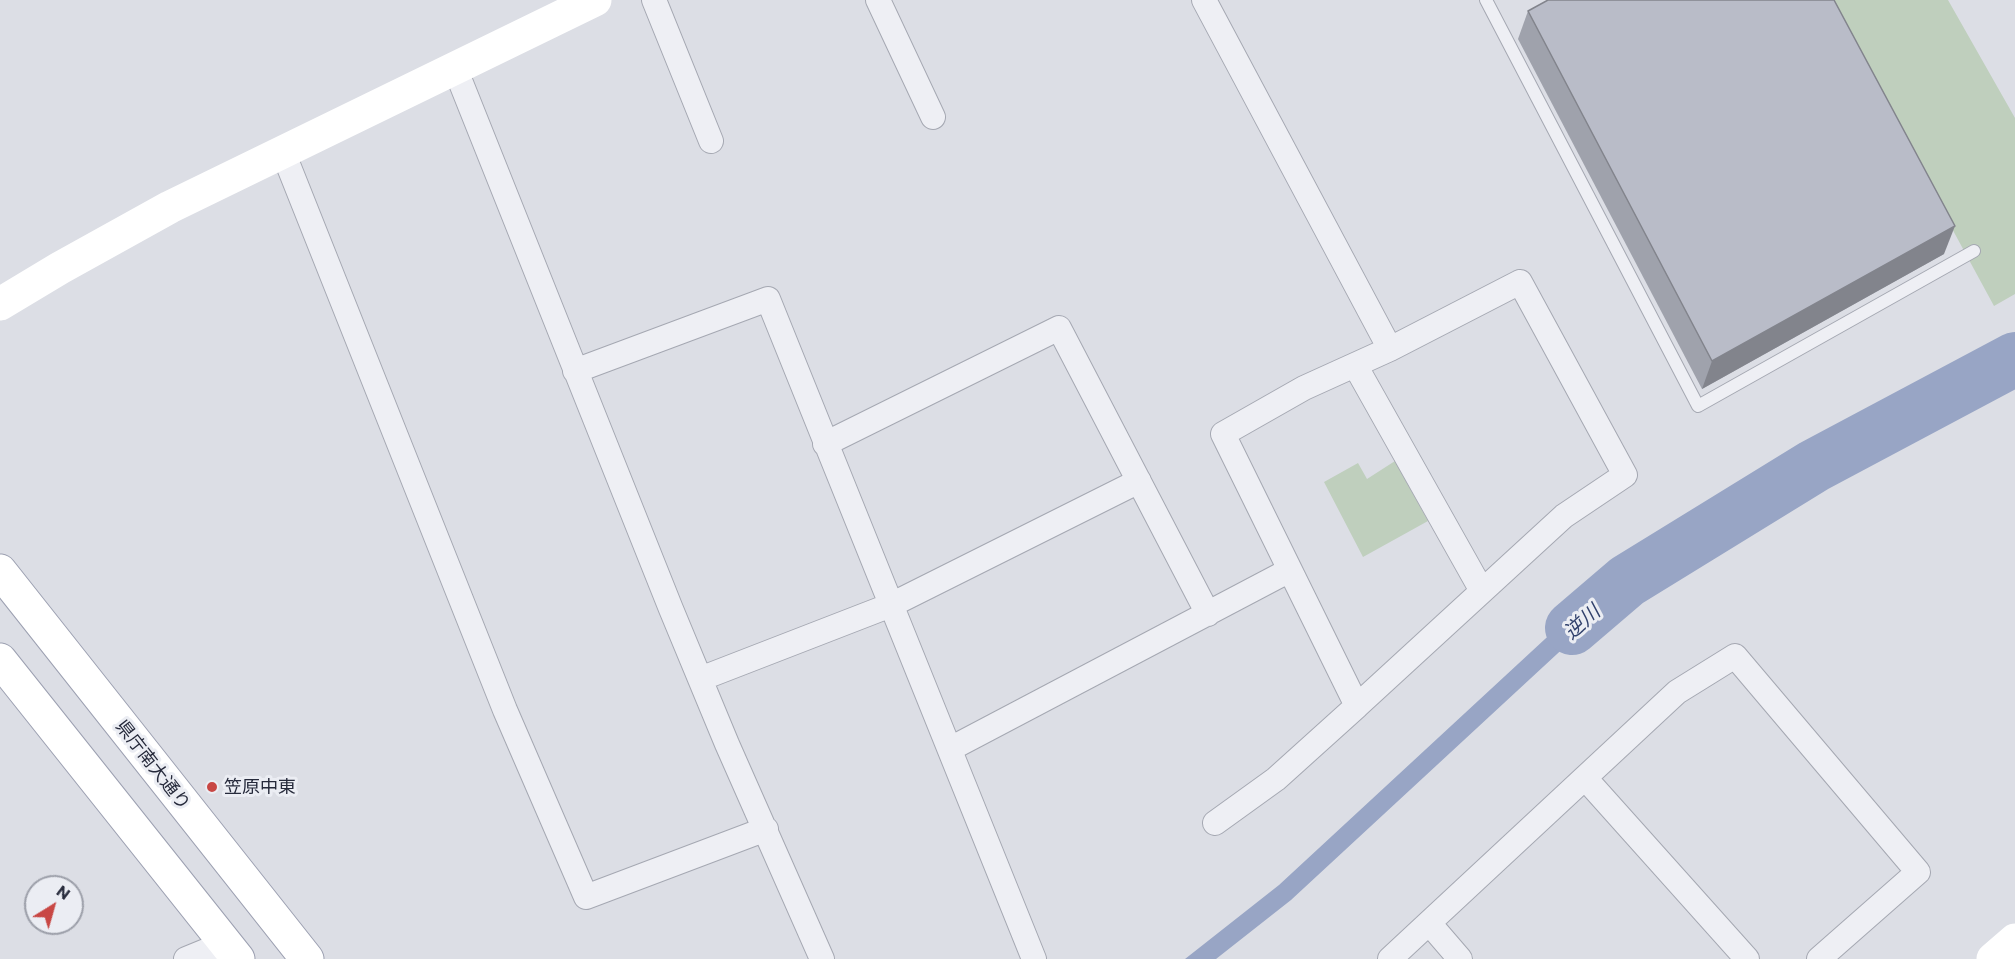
<!DOCTYPE html>
<meta charset="utf-8">
<style>
body{margin:0}
#map{position:relative;width:2015px;height:959px;overflow:hidden;background:#dcdee5;font-family:Commissioner,sans-serif}
canvas{display:block}
.north{position:absolute;left:24px;top:875px;width:60px;height:60px;box-sizing:border-box;background:#ebedf3;border:2px solid #9c9fa9;border-radius:50%;rotate:37deg;font-size:16px;font-weight:700;line-height:24px;text-align:center;color:#262a3b}
.north::after{content:'';display:block;margin:auto;width:21px;height:27px;background:#c84744;clip-path:polygon(50% 0,100% 100%,50% 72%,0 100%)}
</style>
<div id="map">
<canvas width="2015" height="959"></canvas>
<div class="north">N</div>
</div>
<script>
const ctx = document.querySelector('canvas').getContext('2d');
ctx.lineJoin = 'round';
function paint(path, color) { ctx.fillStyle = color; ctx.fill(path, 'evenodd'); }
const poly = rows => new Path2D(rows.map(r => 'M' + r).join(''));
function strokePath(path, color, width, dash) { ctx.strokeStyle = color; ctx.lineWidth = width; ctx.lineCap = dash ? 'butt' : 'round'; ctx.setLineDash(dash || []); ctx.stroke(path); }
function write(font, color, halo, rows, align = 'center') {
  ctx.font = font + ' Commissioner,"Noto Sans JP",sans-serif'; ctx.lineWidth = 6; ctx.setLineDash([]); ctx.textBaseline = 'middle'; ctx.strokeStyle = halo; ctx.fillStyle = color; for (const [text, x, y, turn = 0] of rows) {
    ctx.save(); ctx.translate(x, y); ctx.rotate((+turn || 0) * Math.PI / 180); ctx.textAlign = isNaN(turn) ? turn : align; if (halo) ctx.strokeText(text, 0, 0); ctx.fillText(text, 0, 0); ctx.restore();
  }
}
paint(poly([
 [1828,0,1948,0,2015,118,2015,294,1994,306],
 [1395,461,1428,521,1363,557,1324,482,1358,463,1367,479]
]), '#bfcfbd');
paint(poly([
 [1622,574,1633,589,1570,642,1291,900,1216,959,1185,959,1279,885,1558,627]
]), '#98a5c5');
strokePath(poly([
 [1572,628,1627,581,1814,466,2015,359]
]), '#98a5c5', 54);
const lane = poly([
 [1486,0,1698,406,1974,251]
]);
const street = poly([
 [654,0,711,141],
 [878,0,933,117],
 [1204,0,1390,349],
 [455,68,671,609,727,744,822,959],
 [283,152,505,710,586,897,766,829],
 [1520,282,1625,475,1564,516,1357,706,1223,434,1304,388,1390,349,1520,282],
 [1355,365,1482,591],
 [575,371,768,299,1034,959],
 [825,444,1059,328,1208,614],
 [700,679,891,605,1139,481],
 [950,749,1290,570],
 [1585,778,1747,959],
 [1215,823,1276,779,1357,706],
 [1429,923,1460,959],
 [186,959,225,943],
 [1390,959,1677,692,1735,656,1918,872,1819,959]
]);
const primary = poly([
 [0,571,307,959],
 [0,660,238,959]
]);
strokePath(lane, '#a5a8b2', 14);
strokePath(street, '#a5a8b2', 26);
strokePath(primary, '#9ca0b1', 35);
strokePath(lane, '#eeeff4', 12);
strokePath(street, '#eeeff4', 24);
strokePath(poly([
 [0,304,60,268,170,207,595,0],
 [1993,959,2015,940]
]), '#fff', 33);
strokePath(primary, '#fff', 33);
paint(poly([
 [1528,11,1944,254,1702,389,1518,39]
]), '#9fa2ac');
paint(poly([
 [1955,226,1944,254,1702,389,1712,361]
]), '#82848c');
const building = poly([
 [1548,0,1834,0,1955,226,1712,361,1528,11,1548,0]
]);
paint(building, '#b9bcc8');
strokePath(building, '#82848c', 1.5);
for (const [x, y, r, color] of [
 [212,787,6,"#c84744"]
]) { const dot = new Path2D(); dot.arc(x, y, r, 0, 2 * Math.PI); ctx.fillStyle = color; ctx.fill(dot); strokePath(dot, '#ebedf3', 2); }
write('18px', '#262a3b', '#ebedf3', [
 ["県庁南大通り",153,765,52]
]);
write('18px', '#262a3b', '#ebedf3', [
 ["笠原中東",224,787]
], 'left');
write('italic 20px', '#32426d', '#ebedf3', [
 ["逆川",1582,622,-42]
]);
</script>
